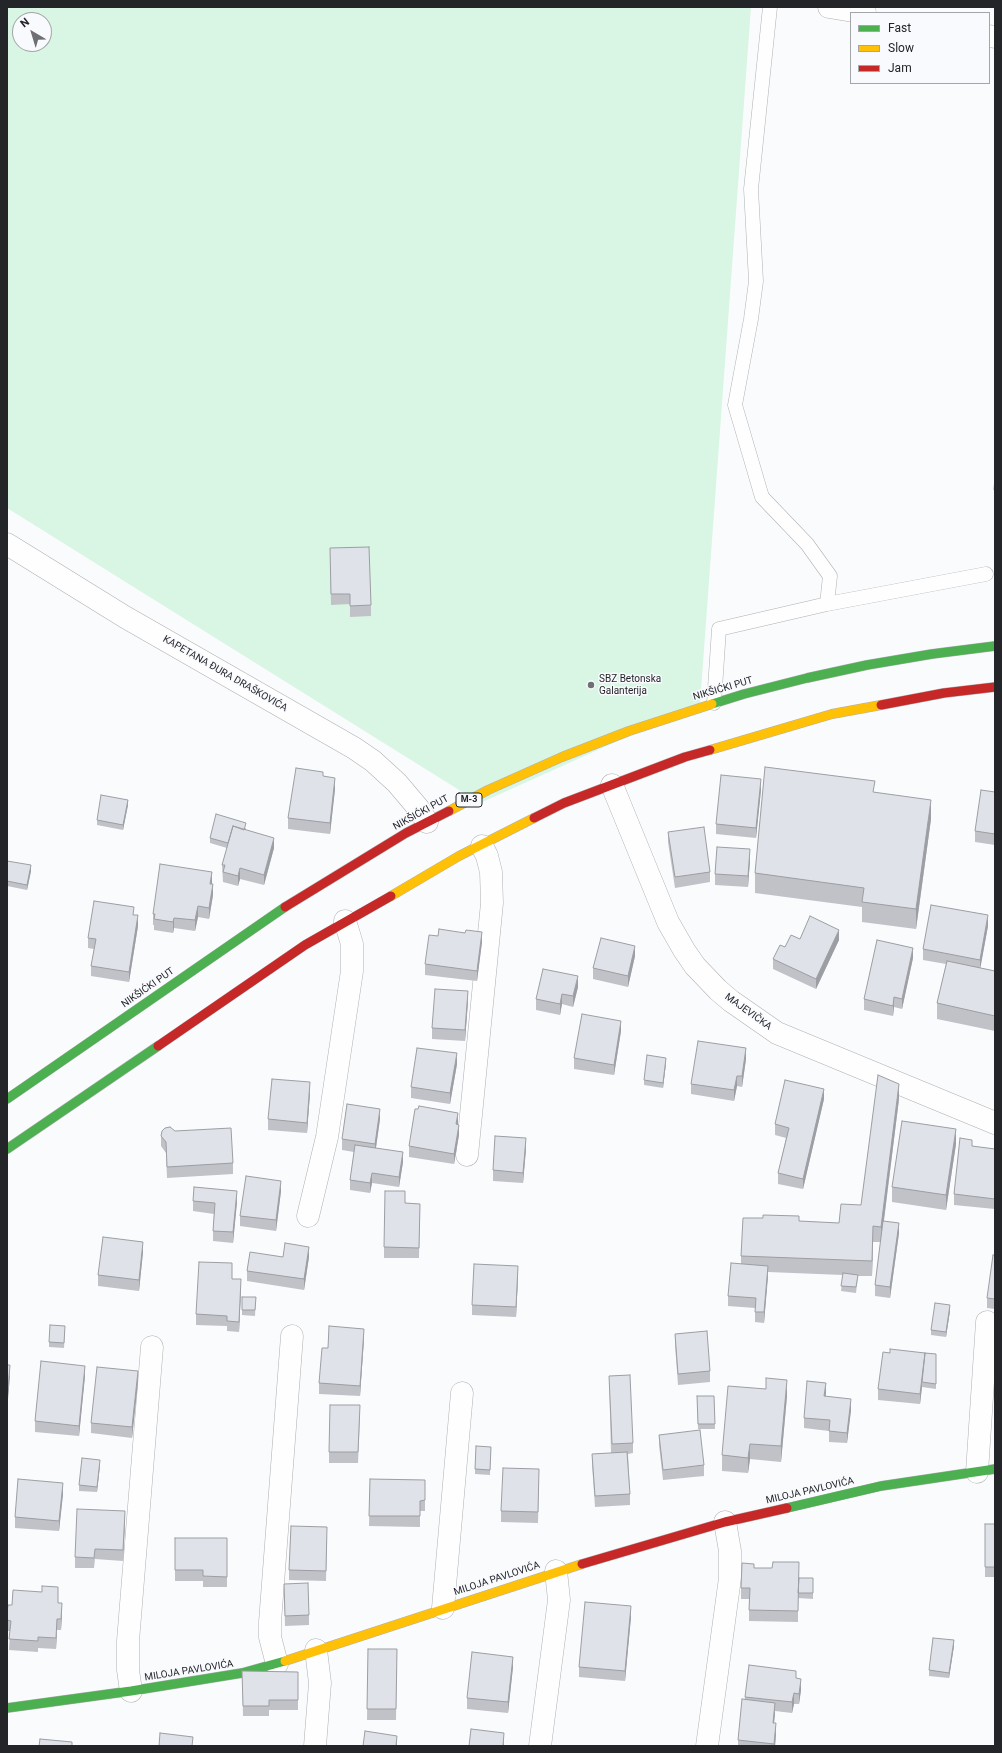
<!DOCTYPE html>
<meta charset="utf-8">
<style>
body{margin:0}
#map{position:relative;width:1002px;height:1753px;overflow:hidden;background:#fafbfd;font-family:Roboto,sans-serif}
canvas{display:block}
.frame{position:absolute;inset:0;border:8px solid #232528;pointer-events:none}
.legend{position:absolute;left:850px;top:12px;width:140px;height:72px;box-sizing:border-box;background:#f9fafe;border:1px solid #a3a5a8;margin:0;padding:5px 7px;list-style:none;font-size:12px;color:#232528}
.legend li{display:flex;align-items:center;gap:8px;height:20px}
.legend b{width:20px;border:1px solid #a3a5a8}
.north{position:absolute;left:12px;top:12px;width:40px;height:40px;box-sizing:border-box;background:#f9fafe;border:1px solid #a3a5a8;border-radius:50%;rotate:322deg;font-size:11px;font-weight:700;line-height:16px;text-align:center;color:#232528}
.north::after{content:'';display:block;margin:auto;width:14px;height:18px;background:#6e7073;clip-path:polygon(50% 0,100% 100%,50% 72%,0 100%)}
</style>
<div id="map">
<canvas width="1002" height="1753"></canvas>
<div class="frame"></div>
<ul class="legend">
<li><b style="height:5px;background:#4caf50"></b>Fast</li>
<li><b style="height:5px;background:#ffc107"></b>Slow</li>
<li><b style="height:5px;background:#c62828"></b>Jam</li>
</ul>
<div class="north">N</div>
</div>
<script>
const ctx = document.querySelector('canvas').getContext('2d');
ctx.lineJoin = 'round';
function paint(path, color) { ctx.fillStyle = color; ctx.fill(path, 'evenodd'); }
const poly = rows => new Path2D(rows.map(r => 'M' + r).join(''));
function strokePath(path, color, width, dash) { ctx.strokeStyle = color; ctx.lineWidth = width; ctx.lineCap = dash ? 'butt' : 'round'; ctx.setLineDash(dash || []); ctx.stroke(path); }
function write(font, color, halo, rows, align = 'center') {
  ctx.font = font + ' Roboto,sans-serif'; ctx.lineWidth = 3; ctx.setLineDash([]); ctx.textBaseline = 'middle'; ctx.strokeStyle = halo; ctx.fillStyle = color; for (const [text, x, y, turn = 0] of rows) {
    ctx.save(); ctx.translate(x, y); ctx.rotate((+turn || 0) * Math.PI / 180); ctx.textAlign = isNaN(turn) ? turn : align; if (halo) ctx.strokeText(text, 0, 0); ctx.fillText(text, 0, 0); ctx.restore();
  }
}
paint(poly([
 [7,7,751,7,700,704,480,803,7,508],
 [20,20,44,20,44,44,20,44]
]), '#d8f6e3');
const lane = poly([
 [827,604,986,574],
 [714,703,719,629,827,604,830,576,807,544,762,497,735,405,751,319,756,281,751,189,770,7]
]);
const street = poly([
 [829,7,865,13],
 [989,36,995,37],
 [7,544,125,617,354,748,373,761,397,783,419,809,427,822],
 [612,785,668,922,684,950,695,966,718,990,731,1001,777,1033,995,1123],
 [467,1155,492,903,491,872,487,856,482,846],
 [308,1216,327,1137,352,971,352,944,345,921],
 [977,1472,987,1322],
 [443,1608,462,1393],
 [277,1664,270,1637,270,1622,292,1336],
 [131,1691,128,1670,128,1641,152,1347],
 [315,1746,320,1683,316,1650],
 [540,1746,559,1600,556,1571],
 [707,1746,730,1578,730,1551,725,1522]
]);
const fast = poly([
 [712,704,744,694,807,678,867,665,932,654,995,646],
 [7,1099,285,907],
 [7,1149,158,1046],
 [787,1508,881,1486,995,1469],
 [7,1708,131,1691,242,1673,285,1661]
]);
const slow = poly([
 [710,750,832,714,881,705],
 [449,811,488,790,562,757,629,731,712,704],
 [391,896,459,856,534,818],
 [285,1661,582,1564]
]);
const jam = poly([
 [881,705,944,693,995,687],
 [534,818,564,803,685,757,710,750],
 [285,907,406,833,449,811],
 [158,1046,305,945,391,896],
 [582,1564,725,1522,787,1508]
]);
strokePath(lane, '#afb0b2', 15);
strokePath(street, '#afb0b2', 23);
strokePath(fast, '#afb0b2', 10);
strokePath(slow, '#afb0b2', 10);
strokePath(jam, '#afb0b2', 10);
strokePath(lane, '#fefeff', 14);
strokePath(street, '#fefeff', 22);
strokePath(fast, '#4caf50', 9);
strokePath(slow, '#ffc107', 9);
strokePath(jam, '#c62828', 9);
paint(poly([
 [995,477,995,501,994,501],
 [330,548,371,605,371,616,350,617,350,604,331,605],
 [323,776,335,789,330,834,288,829,288,818],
 [761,790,756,838,716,834,716,824],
 [875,792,931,819,916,929,862,922,862,907,755,893,755,873],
 [995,792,995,845,975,842,975,831],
 [128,805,123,830,97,825,97,820],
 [246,828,246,830,274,848,264,885,240,879,238,886,223,882,222,865,227,848,210,843,210,838],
 [668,832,710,872,710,882,675,888,668,842],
 [750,860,748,887,715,885,715,874],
 [7,861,31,871,27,890,7,886],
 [211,884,213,895,209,919,198,917,195,931,174,928,173,933,154,930,154,925,153,925,153,914],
 [134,915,138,926,129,982,91,976,91,966,94,949,88,948,88,938],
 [988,926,980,968,995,971,995,1031,937,1019,937,1003,946,964,923,960,923,949],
 [800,939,839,940,816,989,773,969,773,959,785,947],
 [482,942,477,981,425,975,425,964],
 [635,956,628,987,593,979,593,968],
 [913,958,902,1009,894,1007,893,1016,864,1010,864,999],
 [578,987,573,1007,562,1004,560,1015,536,1010,536,999],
 [468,1001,465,1041,432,1039,432,1028],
 [621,1031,614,1075,574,1069,574,1058],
 [746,1059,742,1087,737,1086,734,1101,691,1094,691,1084],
 [666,1063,663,1088,644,1085,644,1080],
 [457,1064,450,1104,411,1098,411,1087],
 [310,1093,307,1133,268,1130,268,1119],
 [824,1099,803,1189,778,1184,778,1173,786,1138,775,1135,775,1124],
 [899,1099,884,1221,899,1233,890,1298,875,1296,875,1285,881,1242,873,1242,872,1276,858,1276,856,1293,841,1291,843,1275,768,1272,764,1323,755,1322,755,1308,728,1306,728,1296,741,1264,741,1256,799,1221,839,1223,861,1205],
 [380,1119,376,1148,403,1162,399,1187,372,1183,370,1193,350,1190,350,1180,354,1152,342,1150,342,1139],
 [458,1124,459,1135,454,1164,409,1157,409,1146],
 [161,1136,233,1163,233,1174,167,1178,166,1153,161,1146],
 [956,1144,946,1210,892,1202,892,1187],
 [972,1146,995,1149,995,1209,954,1205,954,1194],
 [526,1149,523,1183,493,1181,493,1170],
 [281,1191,276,1231,240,1226,240,1216],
 [193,1201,237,1202,233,1243,213,1241,213,1231,214,1214,193,1211],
 [405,1203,420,1204,419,1258,384,1258,384,1247],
 [143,1252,139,1291,98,1286,98,1275],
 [995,1255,995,1309,987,1308,987,1298],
 [283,1257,309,1257,304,1290,247,1281,247,1271],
 [518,1277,516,1317,472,1315,472,1305],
 [232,1279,241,1290,239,1332,227,1331,227,1326,196,1325,196,1314],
 [242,1297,256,1297,255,1316,242,1315],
 [950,1311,946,1337,931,1335,931,1330],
 [65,1331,64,1348,49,1347,49,1342],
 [675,1334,710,1371,710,1382,678,1385,675,1345],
 [364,1339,360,1396,319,1394,319,1383,328,1348],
 [890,1353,925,1353,936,1354,936,1389,922,1387,920,1404,878,1400,878,1389],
 [85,1376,79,1436,35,1432,35,1421],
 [609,1376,633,1443,633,1453,628,1454,630,1494,630,1505,595,1507,592,1464,592,1454,611,1453],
 [138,1382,132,1438,91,1433,91,1423],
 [826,1394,825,1396,851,1410,847,1443,829,1442,829,1431,804,1428,804,1418],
 [697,1396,714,1396,715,1429,698,1429],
 [787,1396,781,1462,750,1459,748,1473,722,1471,722,1455],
 [360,1416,358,1463,329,1463,329,1452],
 [659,1435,704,1465,704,1476,663,1480,659,1445],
 [491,1447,490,1475,475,1474,475,1469],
 [100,1465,97,1492,79,1491,79,1485],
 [370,1479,425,1480,425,1511,420,1511,420,1527,369,1526],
 [539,1479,538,1523,501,1522,501,1511],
 [63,1494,59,1531,15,1528,15,1517],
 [125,1522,123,1561,95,1559,94,1568,75,1568,75,1557],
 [985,1524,995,1524,995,1577,985,1577],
 [327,1537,326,1581,289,1580,289,1570],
 [175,1538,227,1538,227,1587,203,1587,203,1581,175,1581],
 [754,1568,799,1578,813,1578,813,1599,798,1598,798,1622,749,1621,749,1599,741,1599,741,1588],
 [284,1584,309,1615,309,1625,285,1626],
 [58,1603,62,1614,61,1630,57,1630,56,1649,38,1648,38,1652,9,1650,10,1631,7,1631,7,1612],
 [631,1617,625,1681,579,1677,579,1667],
 [954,1646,949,1678,929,1676,929,1670],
 [368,1649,397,1649,396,1720,367,1720],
 [513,1667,508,1713,467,1709,467,1698],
 [242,1671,298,1672,298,1710,269,1710,269,1716,243,1716],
 [796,1679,801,1690,799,1704,794,1704,792,1713,775,1711,774,1723,776,1734,775,1746,738,1746,738,1740,745,1697]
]), '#c0c2c8');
paint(poly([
 [335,778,335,789,330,834,330,823],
 [761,779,761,790,756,838,756,828],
 [128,800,128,805,123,830,123,825],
 [931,800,931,819,916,929,916,909],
 [274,838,274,848,264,885,264,875],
 [750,849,750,860,748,887,748,876],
 [31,865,31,871,27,890,27,885],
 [240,868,240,879,238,886,238,876],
 [212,872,212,883,210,894,210,884],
 [213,884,213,895,209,919,209,908],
 [198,906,198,917,195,931,195,920],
 [138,915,138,926,129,982,129,972],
 [988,915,988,926,980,970,980,960],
 [174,918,174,928,173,933,173,922],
 [839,930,839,940,816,989,816,979],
 [482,932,482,942,477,981,477,971],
 [635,946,635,956,628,987,628,976],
 [913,948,913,958,902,1009,902,999],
 [578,976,578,987,573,1007,573,996],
 [468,991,468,1001,465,1041,465,1030],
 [562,994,562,1004,560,1015,560,1004],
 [894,997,894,1007,893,1016,893,1006],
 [621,1021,621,1031,614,1075,614,1065],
 [746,1048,746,1059,742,1087,742,1076],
 [457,1053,457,1064,450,1104,450,1093],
 [666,1058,666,1063,663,1088,663,1083],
 [737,1076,737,1086,734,1101,734,1090],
 [310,1082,310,1093,307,1133,307,1123],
 [899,1084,899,1099,881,1242,881,1227],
 [824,1089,824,1099,803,1189,803,1179],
 [380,1109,380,1119,375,1154,375,1144],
 [458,1113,458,1124,456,1135,456,1124],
 [459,1125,459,1135,454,1164,454,1154],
 [956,1129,956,1144,946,1210,946,1195],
 [526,1138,526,1149,523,1183,523,1173],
 [403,1152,403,1162,399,1187,399,1177],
 [372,1173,372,1183,370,1193,370,1183],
 [281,1181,281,1191,276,1231,276,1220],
 [237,1191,237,1202,233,1243,233,1232],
 [899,1223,899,1233,890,1298,890,1287],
 [873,1226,873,1242,872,1276,872,1261],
 [143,1242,143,1252,139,1291,139,1280],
 [309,1247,309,1257,304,1290,304,1279],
 [518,1266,518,1277,516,1317,516,1307],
 [768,1266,768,1277,764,1323,764,1312],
 [241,1279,241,1290,239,1332,239,1322],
 [950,1305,950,1311,946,1337,946,1332],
 [364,1329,364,1339,360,1396,360,1386],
 [925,1353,922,1382,922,1387,920,1404,920,1394],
 [10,1365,10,1376,7,1411,7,1401],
 [85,1366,85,1376,79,1436,79,1426],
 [138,1371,138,1382,132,1438,132,1427],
 [787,1380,787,1396,781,1462,781,1446],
 [826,1383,826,1394,824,1407,824,1396],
 [851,1399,851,1410,847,1443,847,1433],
 [750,1444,750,1459,748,1473,748,1458],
 [100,1460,100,1465,97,1492,97,1487],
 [63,1483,63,1494,59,1531,59,1521],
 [125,1511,125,1522,123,1561,123,1550],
 [62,1603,62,1614,61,1630,61,1619],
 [631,1606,631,1617,625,1681,625,1671],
 [57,1619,57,1630,56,1649,56,1638],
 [954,1640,954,1646,949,1678,949,1673],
 [513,1657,513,1667,508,1713,508,1702],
 [801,1679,801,1690,799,1704,799,1694],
 [794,1693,794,1704,792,1713,792,1702],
 [775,1703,775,1714,773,1733,773,1723],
 [776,1723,776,1734,775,1746,774,1746],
 [504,1733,504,1746,503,1746],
 [397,1736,397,1746,396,1746]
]), '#9c9ea3');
const building = poly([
 [995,477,995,490,994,490,995,477],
 [369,547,371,605,350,606,350,594,331,594,330,548,369,547],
 [765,767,875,781,873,792,931,800,916,909,862,902,864,888,755,873,765,767],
 [296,768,323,772,323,776,335,778,330,823,288,818,296,768],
 [721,775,761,779,756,828,716,824,721,775],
 [981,790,995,792,995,834,975,831,981,790],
 [101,795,128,800,123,825,97,820,101,795],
 [216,814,246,823,244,830,233,826,228,843,210,838,216,814],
 [233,826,274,838,264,875,240,868,238,876,223,872,225,865,222,865,233,826],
 [704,827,710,872,675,877,668,832,704,827],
 [717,847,750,849,748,876,715,874,717,847],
 [7,861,31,865,27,885,7,881,7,861],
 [160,864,212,872,210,884,213,884,209,908,198,906,195,920,174,918,173,922,154,919,155,914,153,914,160,864],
 [94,901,134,907,133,915,138,915,129,972,91,966,96,939,88,938,94,901],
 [931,905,988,915,980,960,923,949,931,905],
 [810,916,839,930,816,979,773,959,780,945,785,947,791,935,800,939,810,916],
 [439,929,465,933,466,930,482,932,477,971,425,964,429,935,438,936,439,929],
 [601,938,635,946,628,976,593,968,601,938],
 [877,940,913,948,902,999,894,997,893,1006,864,999,877,940],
 [947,961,995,971,995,1016,937,1003,947,961],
 [543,969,578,976,573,996,562,994,560,1004,536,999,543,969],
 [435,989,468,991,465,1030,432,1028,435,989],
 [582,1014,621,1021,614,1065,574,1058,582,1014],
 [698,1041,746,1048,742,1076,737,1076,734,1090,691,1084,698,1041],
 [417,1048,457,1053,450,1093,411,1087,417,1048],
 [647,1055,666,1058,663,1083,644,1080,647,1055],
 [878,1075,899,1084,881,1227,873,1226,872,1261,741,1256,743,1218,763,1218,763,1215,799,1216,799,1221,839,1223,841,1204,861,1205,878,1075],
 [272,1079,310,1082,307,1123,268,1119,272,1079],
 [785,1080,824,1089,803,1179,778,1173,789,1128,775,1124,785,1080],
 [347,1104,380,1109,375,1144,342,1139,347,1104],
 [419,1106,458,1113,456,1124,459,1125,454,1154,409,1146,415,1109,418,1109,419,1106],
 [902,1121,956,1129,946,1195,892,1187,902,1121],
 [170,1127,175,1131,231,1128,233,1163,167,1167,166,1142,161,1136,162,1131,165,1128,170,1127],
 [495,1136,526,1138,523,1173,493,1170,495,1136],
 [960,1138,972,1140,972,1146,995,1149,995,1199,954,1194,960,1138],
 [355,1145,403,1152,399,1177,372,1173,370,1183,350,1180,355,1145],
 [246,1176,281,1181,276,1220,240,1216,246,1176],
 [194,1187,237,1191,233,1232,213,1231,215,1203,193,1201,194,1187],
 [385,1191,405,1191,405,1203,420,1204,419,1248,384,1247,385,1191],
 [883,1221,899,1223,890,1287,875,1285,883,1221],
 [103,1237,143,1242,139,1280,98,1275,103,1237],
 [285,1243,309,1247,304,1279,247,1271,250,1252,283,1257,285,1243],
 [993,1255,995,1255,995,1299,987,1298,993,1255],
 [199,1262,232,1263,232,1279,241,1279,239,1322,227,1321,227,1316,196,1314,199,1262],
 [731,1263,768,1266,764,1312,755,1312,756,1298,728,1296,731,1263],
 [474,1264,518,1266,516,1307,472,1305,474,1264],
 [843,1273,858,1275,856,1287,841,1286,843,1273],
 [242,1297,256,1297,255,1310,242,1310,242,1297],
 [935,1303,950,1305,946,1332,931,1330,935,1303],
 [50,1325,65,1326,64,1343,49,1342,50,1325],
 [329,1326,364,1329,360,1386,319,1383,322,1348,328,1348,329,1326],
 [707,1331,710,1371,678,1374,675,1334,707,1331],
 [890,1349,925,1353,920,1394,878,1389,883,1352,890,1353,890,1349],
 [925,1353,936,1354,936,1384,922,1382,925,1353],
 [41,1361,85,1366,79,1426,35,1421,41,1361],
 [7,1365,10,1365,7,1401,7,1365],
 [97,1367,138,1371,132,1427,91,1423,97,1367],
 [630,1375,633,1443,612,1444,609,1376,630,1375],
 [766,1378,787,1380,781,1446,750,1444,748,1458,722,1455,728,1386,766,1389,766,1378],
 [807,1381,826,1383,824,1396,851,1399,847,1433,829,1431,830,1420,804,1418,807,1381],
 [697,1396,714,1396,715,1424,698,1424,697,1396],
 [330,1405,360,1405,358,1452,329,1452,330,1405],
 [700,1430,704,1465,663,1470,659,1435,700,1430],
 [476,1446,491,1447,490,1470,475,1469,476,1446],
 [627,1452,630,1494,595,1496,592,1454,627,1452],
 [82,1458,100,1460,97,1487,79,1485,82,1458],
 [503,1468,539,1469,538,1512,501,1511,503,1468],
 [18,1479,63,1483,59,1521,15,1517,18,1479],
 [370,1479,425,1480,425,1500,420,1501,420,1516,369,1516,370,1479],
 [77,1509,125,1511,123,1550,95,1549,94,1558,75,1557,77,1509],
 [985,1524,995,1524,995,1567,985,1567,985,1524],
 [291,1526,327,1527,326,1571,289,1570,291,1526],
 [175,1538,227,1538,227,1577,203,1576,203,1570,175,1570,175,1538],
 [773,1562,799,1562,798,1611,749,1610,750,1588,741,1588,742,1563,754,1564,754,1568,772,1568,773,1562],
 [799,1578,813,1578,813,1593,798,1593,799,1578],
 [308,1583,309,1615,285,1616,284,1584,308,1583],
 [42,1586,58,1587,58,1603,62,1603,61,1619,57,1619,56,1638,38,1637,38,1641,9,1639,11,1621,7,1620,7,1612,8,1605,12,1605,13,1590,42,1592,42,1586],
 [585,1602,631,1606,625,1671,579,1667,585,1602],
 [933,1638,954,1640,949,1673,929,1670,933,1638],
 [368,1649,397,1649,396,1709,367,1709,368,1649],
 [472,1652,513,1657,508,1702,467,1698,472,1652],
 [749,1665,796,1671,796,1678,801,1679,799,1694,794,1693,792,1702,745,1697,749,1665],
 [242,1671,298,1672,298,1700,269,1700,269,1706,243,1706,242,1671],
 [742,1699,775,1703,773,1723,776,1723,774,1744,738,1740,742,1699],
 [471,1729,504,1733,503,1746,469,1746,471,1729],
 [365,1731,397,1736,396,1746,363,1746,365,1731],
 [160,1733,193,1737,192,1746,159,1746,160,1733],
 [40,1739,72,1742,72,1746,39,1746,40,1739]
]);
paint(building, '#dfe2e9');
strokePath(building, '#9c9ea3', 1);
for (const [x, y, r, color] of [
 [591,685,4,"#6e7073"]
]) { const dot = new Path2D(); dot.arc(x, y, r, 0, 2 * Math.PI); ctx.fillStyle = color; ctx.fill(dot); strokePath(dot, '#f9fafe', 1.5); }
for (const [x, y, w] of [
 [469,800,26]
]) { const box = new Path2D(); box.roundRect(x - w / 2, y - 7, w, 14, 3); ctx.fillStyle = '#f9fafe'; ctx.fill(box); strokePath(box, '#232528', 1); }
write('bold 9px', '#232528', null, [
 ["M-3",469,800]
]);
write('10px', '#232528', '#f9fafe', [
 ["KAPETANA ĐURA DRAŠKOVIĆA",225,674,30],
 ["NIKŠIĆKI PUT",723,689,-16],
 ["NIKŠIĆKI PUT",421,813,-29],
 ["NIKŠIĆKI PUT",148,988,-35],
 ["MAJEVIČKA",748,1012,36],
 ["MILOJA PAVLOVIĆA",810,1491,-13],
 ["MILOJA PAVLOVIĆA",497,1579,-18],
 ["MILOJA PAVLOVIĆA",189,1671,-9]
]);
write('10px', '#232528', '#f9fafe', [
 ["SBZ Betonska",599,679],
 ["Galanterija",599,691]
], 'left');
</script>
